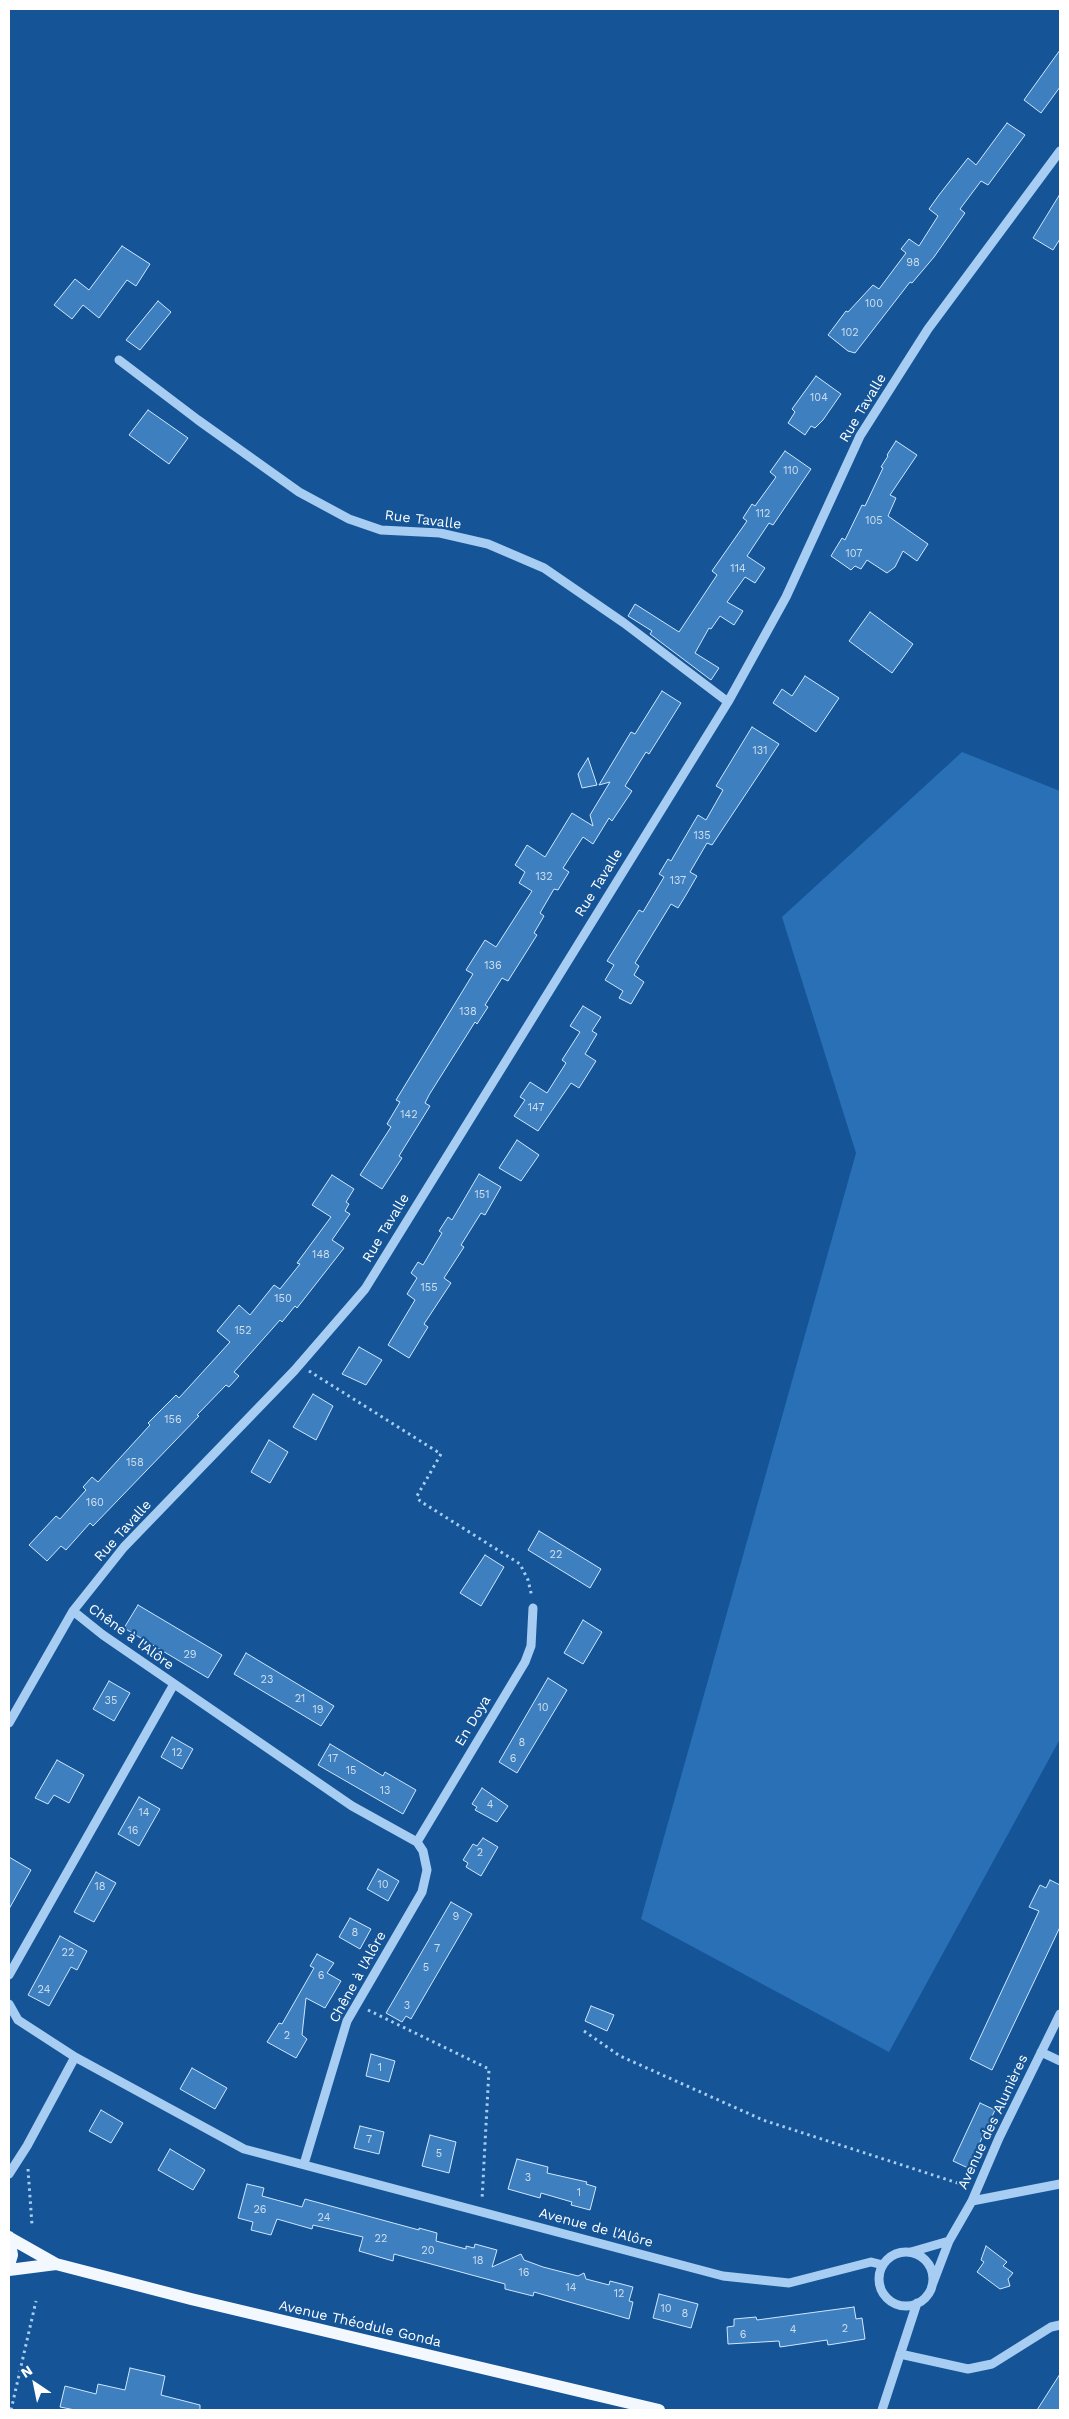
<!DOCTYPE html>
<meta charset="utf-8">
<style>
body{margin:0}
#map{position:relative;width:1069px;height:2419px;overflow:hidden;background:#155597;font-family:"Work Sans",sans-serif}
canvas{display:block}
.frame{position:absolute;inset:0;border:10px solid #fff;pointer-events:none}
.north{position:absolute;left:10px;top:2359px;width:50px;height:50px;-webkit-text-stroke:4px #155597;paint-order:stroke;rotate:326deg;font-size:14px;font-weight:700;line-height:20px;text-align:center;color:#fff}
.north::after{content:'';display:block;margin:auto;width:18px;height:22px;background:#fff;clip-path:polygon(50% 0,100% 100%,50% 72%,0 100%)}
</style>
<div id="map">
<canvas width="1069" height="2419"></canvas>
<div class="frame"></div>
<div class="north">N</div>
</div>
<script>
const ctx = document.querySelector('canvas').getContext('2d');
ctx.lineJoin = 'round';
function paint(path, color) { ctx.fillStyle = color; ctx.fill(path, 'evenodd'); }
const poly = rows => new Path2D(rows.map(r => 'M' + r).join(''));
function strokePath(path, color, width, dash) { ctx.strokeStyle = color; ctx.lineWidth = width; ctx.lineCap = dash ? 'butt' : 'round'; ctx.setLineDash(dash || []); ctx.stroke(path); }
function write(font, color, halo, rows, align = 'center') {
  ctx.font = font + ' "Work Sans",sans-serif'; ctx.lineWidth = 4.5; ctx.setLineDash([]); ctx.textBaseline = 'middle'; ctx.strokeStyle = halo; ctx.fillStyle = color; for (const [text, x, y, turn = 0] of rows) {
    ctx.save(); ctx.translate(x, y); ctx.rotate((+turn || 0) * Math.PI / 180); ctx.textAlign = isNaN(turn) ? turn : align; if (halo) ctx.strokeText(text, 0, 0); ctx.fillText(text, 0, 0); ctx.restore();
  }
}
paint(poly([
 [962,752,1060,791,1060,1739,889,2052,641,1919,856,1153,782,917]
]), '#2970b6');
const building = poly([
 [1060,50,1060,87,1041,113,1024,100,1060,50],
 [1007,123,1025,135,988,185,981,181,960,209,965,213,934,257,912,283,910,282,855,353,848,351,828,335,846,311,848,312,873,285,879,289,906,253,901,249,909,239,919,246,938,216,929,209,939,195,968,158,976,165,1007,123],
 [1060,194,1060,239,1053,250,1033,238,1060,194],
 [122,246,150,264,136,286,127,280,99,318,83,305,72,319,54,305,75,279,89,290,122,246],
 [158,301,171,312,140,350,126,340,158,301],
 [816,376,841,394,823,420,815,428,811,426,805,435,788,423,795,412,792,409,816,376],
 [148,410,188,438,169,464,129,435,148,410],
 [896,441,917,455,890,495,896,498,888,516,928,544,917,561,903,551,895,567,887,573,867,560,861,569,855,566,851,570,831,556,842,538,845,540,862,505,865,506,883,468,881,467,888,456,887,455,896,441],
 [785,451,811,469,773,525,769,523,747,556,765,568,755,583,745,577,727,602,743,611,734,625,720,616,711,629,709,628,695,653,719,668,711,680,650,634,652,631,628,616,635,604,679,632,717,575,712,571,747,521,743,518,752,504,755,506,776,477,770,472,785,451],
 [870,612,913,644,892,673,849,641,870,612],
 [805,676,839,698,816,732,773,703,782,689,792,696,805,676],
 [662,691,681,703,649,754,646,752,625,786,632,791,612,821,609,818,593,844,583,837,563,868,569,872,558,890,554,889,540,913,544,916,534,933,537,935,508,981,502,978,485,1005,488,1007,477,1024,475,1022,429,1095,425,1103,430,1106,399,1156,402,1158,382,1189,360,1175,391,1127,387,1124,400,1102,396,1100,473,974,466,970,485,940,496,947,532,891,519,883,525,872,515,865,527,845,545,857,572,813,593,826,590,815,610,782,599,785,631,732,635,734,662,691],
 [752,727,779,744,712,845,707,843,690,872,697,876,686,895,678,908,671,904,635,963,639,966,634,975,644,982,631,1004,619,998,623,991,605,980,614,965,607,961,639,910,643,912,664,877,659,874,668,859,671,861,698,815,706,820,723,790,716,786,752,727],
 [588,758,597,785,582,788,578,774,588,758],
 [583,1006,601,1017,592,1031,597,1034,585,1054,596,1061,579,1088,571,1083,538,1131,514,1116,525,1100,520,1097,530,1082,547,1093,566,1063,562,1060,580,1032,570,1026,583,1006],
 [517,1140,539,1155,521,1181,499,1168,517,1140],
 [479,1174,501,1187,485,1215,481,1213,461,1245,464,1247,444,1278,451,1283,424,1324,428,1327,409,1358,388,1345,415,1300,407,1294,417,1278,411,1273,418,1262,423,1265,442,1233,439,1231,448,1217,452,1220,479,1174],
 [332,1175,354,1189,346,1202,349,1204,345,1211,350,1214,332,1240,344,1248,297,1308,295,1306,282,1322,280,1320,234,1372,239,1376,229,1387,226,1385,197,1415,199,1416,93,1526,90,1523,66,1550,61,1546,47,1561,29,1545,56,1516,60,1519,86,1490,83,1487,92,1477,98,1482,150,1425,148,1423,176,1395,179,1398,230,1342,217,1331,239,1305,250,1315,274,1285,280,1289,300,1264,297,1263,331,1217,312,1205,332,1175],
 [359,1347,382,1360,366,1385,342,1374,359,1347],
 [313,1394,333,1406,316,1440,293,1427,313,1394],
 [269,1440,288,1452,270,1483,251,1472,269,1440],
 [539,1531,601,1569,590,1588,528,1550,539,1531],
 [485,1555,504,1567,481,1606,460,1593,485,1555],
 [138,1605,222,1655,208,1678,124,1628,138,1605],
 [583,1620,602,1632,583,1664,564,1653,583,1620],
 [246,1653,334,1706,321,1726,234,1674,246,1653],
 [548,1678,567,1690,517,1773,499,1762,548,1678],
 [109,1681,130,1693,114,1721,93,1709,109,1681],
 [172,1737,193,1749,182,1769,161,1757,172,1737],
 [330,1744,383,1776,385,1772,416,1790,403,1814,318,1765,330,1744],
 [57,1760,84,1775,69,1803,54,1795,48,1804,35,1798,57,1760],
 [482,1788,508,1806,497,1822,475,1810,477,1807,472,1804,482,1788],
 [139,1797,160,1809,139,1846,118,1834,139,1797],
 [483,1838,498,1847,481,1876,466,1867,468,1863,463,1860,473,1844,477,1846,483,1838],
 [9,1857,31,1870,9,1909,9,1857],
 [378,1869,399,1881,388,1901,367,1889,378,1869],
 [96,1872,116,1883,94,1922,74,1912,96,1872],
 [1050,1880,1060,1885,1060,1927,992,2070,970,2059,1039,1911,1029,1907,1040,1885,1046,1888,1050,1880],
 [451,1902,472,1914,411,2019,406,2016,402,2022,386,2013,451,1902],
 [350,1918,371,1929,360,1949,339,1937,350,1918],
 [60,1936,87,1951,77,1970,71,1967,49,2006,28,1995,60,1936],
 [317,1954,334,1963,327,1973,341,1981,325,2008,306,1998,302,2035,307,2039,296,2058,267,2042,279,2023,282,2024,314,1968,310,1966,317,1954],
 [591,2006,614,2015,607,2031,585,2021,591,2006],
 [371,2054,395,2061,389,2082,366,2076,371,2054],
 [192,2068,227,2088,215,2109,180,2089,192,2068],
 [980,2103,995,2110,968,2168,953,2161,980,2103],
 [101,2110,123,2123,111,2143,89,2131,101,2110],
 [360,2126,384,2132,379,2154,354,2148,360,2126],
 [430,2135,456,2142,449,2173,422,2166,430,2135],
 [170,2149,205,2170,193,2190,158,2170,170,2149],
 [517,2159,548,2167,547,2173,587,2182,586,2184,596,2187,590,2210,571,2205,572,2202,541,2193,540,2198,508,2189,517,2159],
 [247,2184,264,2188,262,2196,302,2207,305,2199,419,2230,419,2228,437,2233,436,2241,466,2249,466,2246,474,2248,475,2244,497,2250,492,2267,521,2254,524,2260,543,2267,578,2276,584,2273,586,2279,609,2285,610,2281,633,2287,629,2301,633,2302,629,2319,534,2292,533,2296,505,2289,505,2284,394,2254,393,2261,359,2251,363,2237,313,2225,312,2229,277,2219,271,2235,251,2230,253,2222,238,2218,247,2184],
 [986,2246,1007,2262,1003,2266,1013,2273,1008,2279,1010,2286,1000,2289,977,2272,984,2262,981,2260,986,2246],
 [659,2294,698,2304,691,2328,653,2318,659,2294],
 [854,2307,856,2319,862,2318,865,2339,828,2345,827,2340,780,2347,779,2341,728,2344,727,2327,734,2326,734,2319,756,2317,757,2320,854,2307],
 [130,2368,165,2376,161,2395,200,2405,200,2410,75,2410,60,2407,65,2386,96,2394,98,2384,125,2390,130,2368],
 [1060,2374,1060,2410,1037,2410,1060,2374]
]);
paint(building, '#3e7fbf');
strokePath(building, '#cfe6fc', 1);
strokePath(poly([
 [309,1371,441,1454,417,1496,420,1501,520,1564,528,1580,532,1597],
 [368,2010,489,2069,482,2200],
 [584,2031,620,2056,763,2120,964,2185],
 [28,2169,32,2225],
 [11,2410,36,2301]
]), '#a8cdf2', 3, [2.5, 4]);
strokePath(poly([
 [119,360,198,420,299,492,349,519,381,530,440,533,488,544,544,568,624,623,728,702],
 [73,1611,103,1635,352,1806,417,1842,423,1851,427,1870,422,1892,347,2021,304,2164],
 [9,1723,73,1611,124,1547,294,1371,365,1289,728,702,786,597,860,436,928,329,1060,151],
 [417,1842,525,1662,531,1646,533,1608],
 [9,1975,174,1684],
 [9,2004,18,2020,75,2057],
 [1041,2052,1060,2061],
 [9,2174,27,2146,75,2057,244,2149,723,2276,789,2283,871,2262,883,2265],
 [972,2201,1060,2184],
 [911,2252,949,2241],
 '879 2279a27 27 0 1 1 54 0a27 27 0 1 1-54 0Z',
 [933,2283,949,2241,972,2201,999,2138,1060,2014],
 [900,2354,968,2369,992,2364,1051,2327,1060,2325],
 [882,2410,917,2303]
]), '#a8cdf2', 9);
strokePath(poly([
 [9,2237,12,2255,9,2265],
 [10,2238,56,2264,191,2299,659,2410],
 [9,2270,56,2264]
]), '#f3f8ff', 12);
write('11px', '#cfdfef', null, [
 ["98",913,263],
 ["100",874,304],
 ["102",850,333],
 ["104",819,398],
 ["110",791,471],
 ["112",763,514],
 ["105",874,521],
 ["107",854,554],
 ["114",738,569],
 ["131",760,751],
 ["135",702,836],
 ["132",544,877],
 ["137",678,881],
 ["136",493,966],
 ["138",468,1012],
 ["147",536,1108],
 ["142",409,1115],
 ["151",482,1195],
 ["148",321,1255],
 ["155",429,1288],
 ["150",283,1299],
 ["152",243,1331],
 ["156",173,1420],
 ["158",135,1463],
 ["160",95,1503],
 ["22",556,1555],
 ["29",190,1655],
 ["23",267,1680],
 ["21",300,1699],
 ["35",111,1701],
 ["10",543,1708],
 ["19",318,1710],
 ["8",522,1743],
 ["12",177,1753],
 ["17",333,1759],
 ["6",513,1759],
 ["15",351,1771],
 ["13",385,1791],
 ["4",490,1805],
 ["14",144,1813],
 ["16",133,1831],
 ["2",480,1853],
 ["10",383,1885],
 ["18",100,1887],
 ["9",456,1917],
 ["8",355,1933],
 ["7",437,1949],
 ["22",68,1953],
 ["5",426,1968],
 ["6",321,1976],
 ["24",44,1990],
 ["3",407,2006],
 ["2",287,2036],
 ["1",380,2068],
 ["7",369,2140],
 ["5",439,2154],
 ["3",528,2178],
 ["1",579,2193],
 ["26",260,2210],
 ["24",324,2218],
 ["22",381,2239],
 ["20",428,2251],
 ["18",478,2261],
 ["16",524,2273],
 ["14",571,2288],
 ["12",619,2294],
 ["10",666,2309],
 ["8",685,2314],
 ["2",845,2329],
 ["4",793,2330],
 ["6",743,2335]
]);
write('14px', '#fff', '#155597', [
 ["Rue Tavalle",863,408,-59],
 ["Rue Tavalle",423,520,7],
 ["Rue Tavalle",599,883,-58],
 ["Rue Tavalle",386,1228,-59],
 ["Rue Tavalle",123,1531,-48],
 ["Chêne à l'Alôre",131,1637,36],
 ["En Doya",473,1721,-59],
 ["Chêne à l'Alôre",358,1977,-61],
 ["Avenue des Alunières",993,2122,-65],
 ["Avenue de l'Alôre",596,2228,15],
 ["Avenue Théodule Gonda",360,2324,13]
]);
</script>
